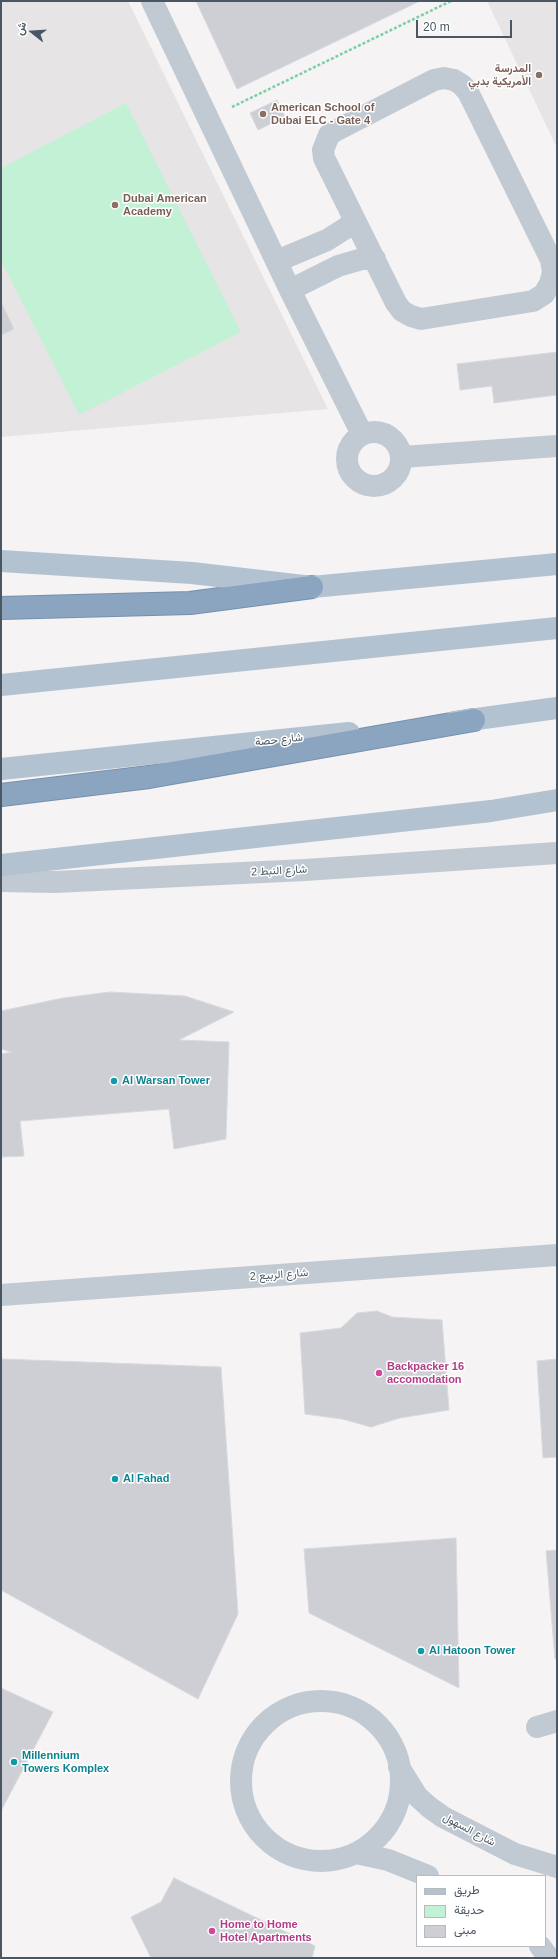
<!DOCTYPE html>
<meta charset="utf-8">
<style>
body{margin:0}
#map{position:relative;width:558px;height:1959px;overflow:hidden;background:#f5f3f3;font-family:Helvetica,Vazirmatn,sans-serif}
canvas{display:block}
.frame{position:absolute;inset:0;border:2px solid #4a5661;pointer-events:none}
.legend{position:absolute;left:416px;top:1875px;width:130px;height:72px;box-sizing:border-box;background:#fff;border:1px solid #b7bbc0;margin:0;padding:5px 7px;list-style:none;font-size:12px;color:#4a5661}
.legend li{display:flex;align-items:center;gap:8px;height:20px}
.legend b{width:20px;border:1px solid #b7bbc0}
.north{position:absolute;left:12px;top:12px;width:40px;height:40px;-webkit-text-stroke:3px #fff;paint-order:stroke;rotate:287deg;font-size:11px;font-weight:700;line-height:16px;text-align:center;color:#4a5661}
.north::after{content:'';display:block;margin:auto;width:14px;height:18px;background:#4a5661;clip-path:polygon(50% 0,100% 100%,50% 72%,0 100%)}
.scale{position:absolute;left:416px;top:20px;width:96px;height:18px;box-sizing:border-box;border:2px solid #4a5661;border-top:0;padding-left:5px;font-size:12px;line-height:14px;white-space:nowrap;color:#4a5661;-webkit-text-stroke:3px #fff;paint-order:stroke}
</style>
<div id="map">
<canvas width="558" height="1959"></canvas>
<div class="frame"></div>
<ul class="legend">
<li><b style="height:5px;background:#b3c2d1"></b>طريق</li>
<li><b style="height:11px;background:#c3f1d5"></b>حديقة</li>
<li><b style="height:11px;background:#cdcfd5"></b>مبنى</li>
</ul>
<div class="north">ش</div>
<div class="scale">20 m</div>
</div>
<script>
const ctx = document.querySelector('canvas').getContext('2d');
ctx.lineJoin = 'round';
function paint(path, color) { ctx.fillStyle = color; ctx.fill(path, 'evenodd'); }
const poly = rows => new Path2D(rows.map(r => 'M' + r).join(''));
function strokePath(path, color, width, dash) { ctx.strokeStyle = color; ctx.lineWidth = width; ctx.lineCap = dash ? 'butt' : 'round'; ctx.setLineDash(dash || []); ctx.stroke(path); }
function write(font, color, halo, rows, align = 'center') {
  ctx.font = font + ' Helvetica,Vazirmatn,sans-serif'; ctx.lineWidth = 3; ctx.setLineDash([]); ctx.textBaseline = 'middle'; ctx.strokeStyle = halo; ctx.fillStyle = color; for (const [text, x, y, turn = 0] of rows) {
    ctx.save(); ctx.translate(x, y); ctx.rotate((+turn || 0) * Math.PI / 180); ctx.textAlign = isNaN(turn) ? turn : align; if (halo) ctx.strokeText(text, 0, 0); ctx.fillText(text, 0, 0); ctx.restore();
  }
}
paint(poly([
 [1,1,128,1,328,409,1,437],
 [487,1,557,1,557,148]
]), '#e6e4e5');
paint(poly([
 [126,103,241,332,79,415,1,260,1,168]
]), '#c3f1d5');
const building = poly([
 [196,1,420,1,237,89,196,1],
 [277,100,285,117,258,130,250,113,277,100],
 [1,302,14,329,1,335,1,302],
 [557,352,557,395,494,403,492,386,460,390,457,364,557,352],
 [110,992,185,996,234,1012,179,1040,229,1042,226,1139,174,1149,169,1109,20,1121,24,1156,1,1157,1,1054,12,1052,1,1049,1,1011,63,998,110,992],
 [377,1311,392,1317,442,1320,449,1410,400,1418,371,1427,342,1419,305,1414,300,1333,341,1328,357,1313,377,1311],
 [1,1359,221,1367,238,1614,198,1699,1,1590,1,1359],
 [557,1359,557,1457,543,1458,537,1361,557,1359],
 [456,1538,459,1688,309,1613,304,1549,456,1538],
 [557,1550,557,1660,555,1659,546,1551,557,1550],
 [1,1688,53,1712,1,1811,1,1688],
 [174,1878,315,1946,312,1958,151,1958,131,1917,161,1902,174,1878]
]);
paint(building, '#cdcfd5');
strokePath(building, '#d7d9de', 1);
const highway = poly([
 [1,608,190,603,312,587],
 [1,795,149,777,474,720]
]);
strokePath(highway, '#7690ad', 24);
strokePath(poly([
 [232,107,451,1]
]), '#7ad0a6', 2.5, [3, 2]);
strokePath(poly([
 [152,1,290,290,362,434],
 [444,78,454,80,462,85,468,92,551,260,553,272,550,284,544,294,533,301,421,319,411,316,402,311,396,303,324,158,323,150,329,135,335,131,434,80,444,78],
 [277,261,327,240,346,228,355,220],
 [290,290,338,266,362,259,375,259],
 '347 459a27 27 0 1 1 54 0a27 27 0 1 1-54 0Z',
 [402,457,557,446],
 [1,881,55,882,305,870,557,853],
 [1,1295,557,1255],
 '241 1781a80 80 0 1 1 160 0a80 80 0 1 1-160 0Z',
 [537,1727,557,1721],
 [399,1767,417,1796,429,1807,443,1817,515,1854,557,1867],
 [356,1853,388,1860,428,1876],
 [540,1946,549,1958]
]), '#c1cad2', 22);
strokePath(poly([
 [1,561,192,573,312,587,557,564],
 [1,685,557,628],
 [455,722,557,708],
 [1,769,349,733],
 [1,865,491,811,557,800]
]), '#b3c2d1', 22);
strokePath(highway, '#8ba5c1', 22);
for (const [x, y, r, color] of [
 [539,75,4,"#8d6e63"],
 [263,114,4,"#8d6e63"],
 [115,205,4,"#8d6e63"],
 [114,1081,4,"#0f9aa8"],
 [379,1373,4,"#d1479c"],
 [115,1479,4,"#0f9aa8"],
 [421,1651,4,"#0f9aa8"],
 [14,1762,4,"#0f9aa8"],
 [212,1931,4,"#d1479c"]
]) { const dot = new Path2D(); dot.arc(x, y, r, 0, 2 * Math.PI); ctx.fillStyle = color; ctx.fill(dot); strokePath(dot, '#fff', 1.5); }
write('bold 11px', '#785e54', '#fff', [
 ["المدرسة",531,69,"right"],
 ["الأمريكية بدبي",531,82,"right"],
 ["American School of",271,108],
 ["Dubai ELC - Gate 4",271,121],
 ["Dubai American",123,199],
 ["Academy",123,212]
], 'left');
write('11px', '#4a5661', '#fff', [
 ["شارع حصة",279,740,-6],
 ["شارع النبط 2",279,871,-3],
 ["شارع الربيع 2",279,1275,-4],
 ["شارع السهول",469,1830,28]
]);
write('bold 11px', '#0d838f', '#fff', [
 ["Al Warsan Tower",122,1081],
 ["Al Fahad",123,1479],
 ["Al Hatoon Tower",429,1651],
 ["Millennium",22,1756],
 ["Towers Komplex",22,1769]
], 'left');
write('bold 11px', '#b23c85', '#fff', [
 ["Backpacker 16",387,1367],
 ["accomodation",387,1380],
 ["Home to Home",220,1925],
 ["Hotel Apartments",220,1938]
], 'left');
</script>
